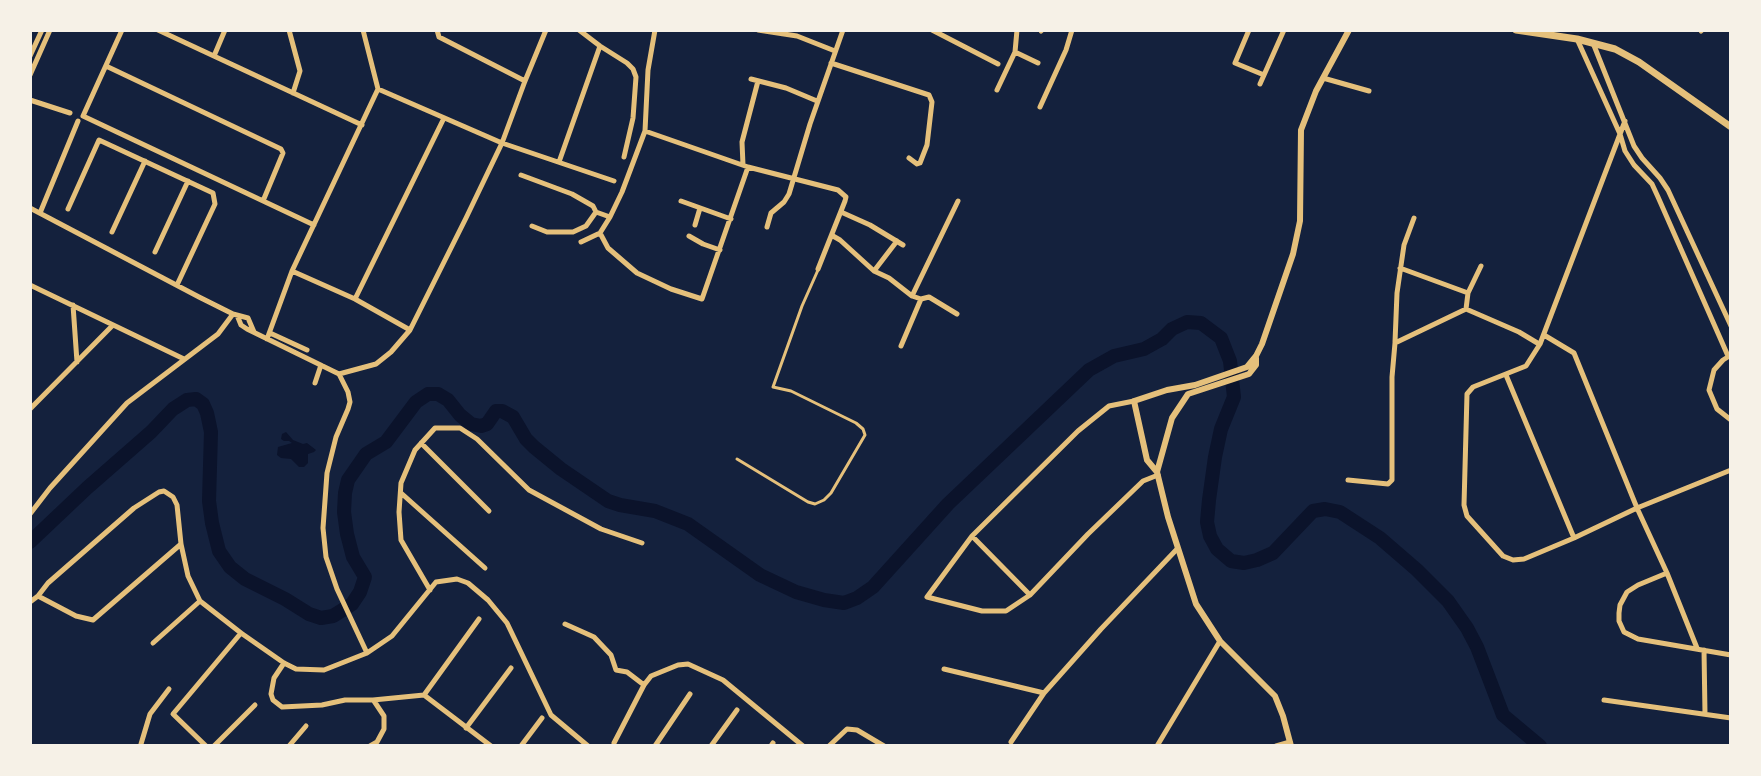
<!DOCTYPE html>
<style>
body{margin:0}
#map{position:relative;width:1761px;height:776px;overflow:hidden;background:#14213d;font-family:"Source Serif 4",serif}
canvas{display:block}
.frame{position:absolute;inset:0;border:32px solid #f6f1e7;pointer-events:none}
</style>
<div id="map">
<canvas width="1761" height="776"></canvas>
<div class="frame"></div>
</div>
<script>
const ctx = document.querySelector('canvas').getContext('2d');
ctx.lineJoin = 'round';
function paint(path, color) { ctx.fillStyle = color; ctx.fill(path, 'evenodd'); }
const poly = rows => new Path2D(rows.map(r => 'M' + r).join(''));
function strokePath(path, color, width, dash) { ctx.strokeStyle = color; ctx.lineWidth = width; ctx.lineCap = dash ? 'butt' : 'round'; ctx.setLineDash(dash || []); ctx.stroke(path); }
paint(poly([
 [286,432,293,440,303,444,307,443,316,450,314,452,308,454,308,463,304,467,299,467,291,459,281,458,277,455,278,447,292,443,289,441,284,441,281,439,282,434]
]), '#0b132b');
strokePath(poly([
 [30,542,87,488,151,432,173,409,187,400,196,399,203,404,207,413,211,432,209,501,212,523,219,551,230,567,245,579,285,599,309,614,321,618,333,616,352,604,360,592,365,577,353,557,347,534,344,512,345,493,348,480,366,454,386,442,416,402,428,394,438,394,448,400,460,415,471,424,481,426,487,424,496,411,502,411,513,417,526,439,534,447,561,469,608,501,620,505,655,511,688,524,760,575,796,592,824,600,844,603,857,598,873,587,948,504,1089,370,1114,356,1144,349,1162,339,1172,329,1187,322,1201,323,1221,338,1230,361,1234,397,1221,429,1215,457,1209,500,1207,522,1210,536,1217,549,1231,561,1244,563,1257,560,1273,553,1313,511,1325,509,1340,512,1380,538,1417,570,1448,601,1467,628,1477,647,1503,715,1540,746]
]), '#0b132b', 14);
strokePath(poly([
 [737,459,808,502,815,504,824,500,831,493,865,435,863,429,856,423,791,391,773,387,802,306,818,270]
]), '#e5c07b', 3);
strokePath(poly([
 [122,30,83,116,314,225],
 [158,30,362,125],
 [289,30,300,71,293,93],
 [437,30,439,37,443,39,525,81],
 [579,30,600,46,627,63,633,69,636,77,633,118,624,157],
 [758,30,797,36,835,51],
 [932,30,998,64],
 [1249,30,1235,63,1264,75],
 [1041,31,1042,30],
 [1701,31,1702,30],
 [1577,39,1620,134,1625,151,1634,165,1652,184,1658,197,1728,356],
 [1593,43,1634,146,1642,158,1660,178,1668,190,1731,326],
 [1015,52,1038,63],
 [30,56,42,30],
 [214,56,225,30],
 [831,63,929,95,932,102,927,145,920,163,917,164,909,158],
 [106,66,281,149,283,153,263,201],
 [30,75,50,30],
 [1323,78,1369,91],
 [751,79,786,88,817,101],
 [1260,84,1284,30],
 [378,89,502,143,614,181],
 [997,90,1015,52,1017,30],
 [30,100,70,113],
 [1040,107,1066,50,1072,30],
 [1625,121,1540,344,1526,366,1473,387,1467,394,1464,505,1467,516,1503,556,1513,560,1524,559,1574,538,1637,508,1731,470],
 [645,131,748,167,838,190,846,197,845,201,818,269],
 [559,162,600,46],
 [743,165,742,142,758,81],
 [521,175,572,194,593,206,596,212,610,217],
 [681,201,731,219],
 [30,208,199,297,233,314,248,318,254,332],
 [68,209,99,140,213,193,215,204,177,285],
 [841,212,870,225,903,245],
 [40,213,78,121],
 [695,225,700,208],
 [532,226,547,232,573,232,586,226,596,212],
 [767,227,771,213,784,202,789,194,810,124,843,30],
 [112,232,145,161],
 [600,233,608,248,637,273,671,289,702,299,748,167],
 [689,236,703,244,720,250],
 [833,236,840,240,874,271,889,278,912,296,921,299,929,297,957,314],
 [581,242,600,233,610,217,622,192,645,131,648,70,655,30],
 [155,252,188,181],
 [1400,268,1468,293],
 [292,271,355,299,410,330],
 [874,271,897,241],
 [30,285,184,359],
 [912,296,958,201],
 [355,299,444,118],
 [73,305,77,362],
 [1466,309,1468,293,1481,266],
 [237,315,241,325,247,329,339,374,376,364,391,352,410,330,466,218,502,143,525,81,546,30],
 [270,333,307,350],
 [1544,335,1574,353,1637,508,1667,573,1697,648],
 [267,339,292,271,378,89,363,30],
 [1395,342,1397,293,1404,245,1414,218],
 [901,346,921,299],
 [1731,355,1723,360,1714,370,1709,390,1717,409,1731,420],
 [1506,375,1574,538],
 [315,383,321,365],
 [1134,401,1109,406,1078,431,972,536,927,597,982,611,1006,611,1030,595,1088,534,1143,481,1158,475],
 [30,409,112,326],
 [421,443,489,511],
 [1348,480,1388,484,1392,480,1392,377,1395,343,1466,309,1519,332,1539,344],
 [401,493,485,568],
 [30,514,50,488,127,403,218,334,233,314],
 [972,536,1030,595],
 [1667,573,1638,585,1627,592,1620,605,1619,613,1619,621,1624,632,1638,639,1731,655],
 [430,590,401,540,399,512,401,483,415,450,435,428,460,428,477,439,529,490,601,529,642,543],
 [38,596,76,616,93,620,181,544],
 [30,602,38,596,48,583,134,508,159,492,164,491,173,497,177,505,181,544,188,576,200,601,241,633,284,663,296,669,324,670,367,653,337,589,326,557,323,528,327,473,336,437,348,409,350,402,348,392,339,374],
 [565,624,594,637,611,655,616,670,627,672,644,685],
 [153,643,200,601],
 [1704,650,1705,714],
 [367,653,392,636,436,582,457,579,468,583,488,600,507,623,551,715,588,746],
 [284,663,274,678,271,694,273,700,282,707,322,705,345,700,373,700,424,695,491,746],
 [944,669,1044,693],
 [424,695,479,619],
 [1604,700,1731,718],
 [466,728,511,668],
 [1011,742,1044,693,1101,629,1178,548],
 [614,743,644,685,651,676,678,665,688,664,723,680,803,746],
 [141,744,150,714,169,689],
 [206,746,173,714,241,633],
 [214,746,255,705],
 [289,746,306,726],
 [370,746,377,742,384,729,384,716,374,701],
 [521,746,542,718],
 [655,746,690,694],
 [711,746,737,710],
 [771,746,773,743],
 [829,746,847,729,857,730,884,746],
 [1157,746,1220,641],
 [1276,746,1290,742]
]), '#e5c07b', 5);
strokePath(poly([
 [1157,472,1172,418,1188,394,1249,374,1256,365,1256,358],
 [1291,746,1283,716,1275,696,1220,641,1196,604,1168,517,1157,472,1147,460,1134,401,1167,390,1195,385,1247,367,1256,356,1262,344,1293,254,1300,221,1301,130,1316,91,1349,30]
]), '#e5c07b', 6);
strokePath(poly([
 [1516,30,1577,39,1615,49,1639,62,1731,127]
]), '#e5c07b', 7);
</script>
